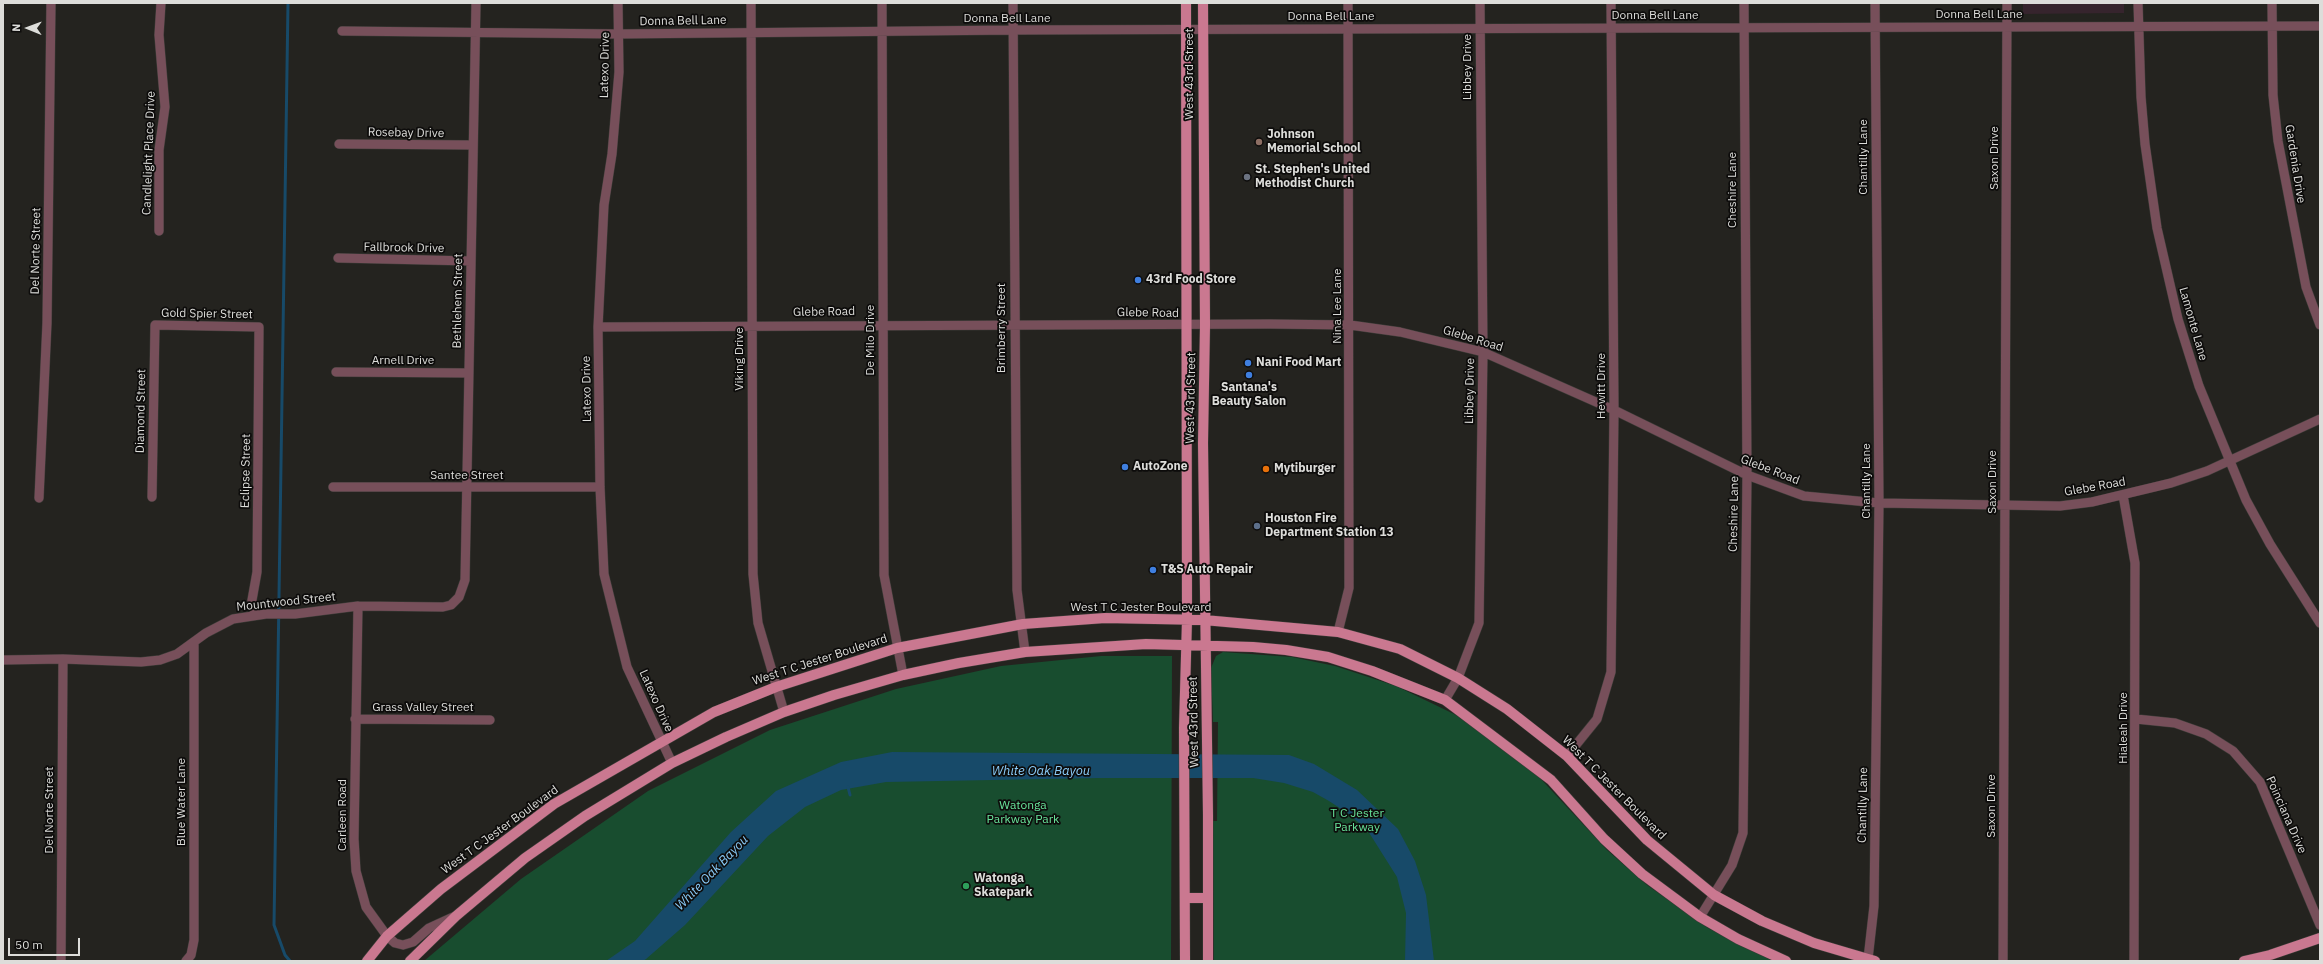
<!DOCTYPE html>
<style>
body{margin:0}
#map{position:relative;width:2323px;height:964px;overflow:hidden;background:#24231f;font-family:"IBM Plex Sans",sans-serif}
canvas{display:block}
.frame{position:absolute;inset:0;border:4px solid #ddddda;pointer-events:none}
.north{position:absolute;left:8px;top:8px;width:40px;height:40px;-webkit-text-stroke:3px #0d0c0b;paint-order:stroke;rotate:271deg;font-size:11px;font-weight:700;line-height:16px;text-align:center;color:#ddddda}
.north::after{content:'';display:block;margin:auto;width:14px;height:18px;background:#ddddda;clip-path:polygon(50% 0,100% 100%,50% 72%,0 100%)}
.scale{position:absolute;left:8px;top:938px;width:72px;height:18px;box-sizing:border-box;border:2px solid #ddddda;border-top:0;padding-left:5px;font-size:12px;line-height:14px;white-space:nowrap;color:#ddddda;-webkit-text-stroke:3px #0d0c0b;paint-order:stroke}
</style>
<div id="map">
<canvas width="2323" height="964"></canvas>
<div class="frame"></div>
<div class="north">N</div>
<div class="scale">50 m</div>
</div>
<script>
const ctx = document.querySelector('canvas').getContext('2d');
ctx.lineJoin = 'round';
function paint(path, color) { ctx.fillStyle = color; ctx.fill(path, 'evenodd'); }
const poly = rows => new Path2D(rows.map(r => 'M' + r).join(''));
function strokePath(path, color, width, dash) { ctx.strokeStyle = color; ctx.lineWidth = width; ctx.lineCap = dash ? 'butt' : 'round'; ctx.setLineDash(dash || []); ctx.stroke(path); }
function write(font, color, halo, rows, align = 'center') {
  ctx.font = font + ' "IBM Plex Sans",sans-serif'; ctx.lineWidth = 3.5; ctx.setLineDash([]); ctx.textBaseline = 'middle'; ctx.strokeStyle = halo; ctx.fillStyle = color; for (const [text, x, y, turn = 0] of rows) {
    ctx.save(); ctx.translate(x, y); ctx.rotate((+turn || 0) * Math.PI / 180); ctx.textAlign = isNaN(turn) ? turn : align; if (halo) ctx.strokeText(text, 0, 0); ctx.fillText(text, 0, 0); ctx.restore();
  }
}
paint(poly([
 [2023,3,2124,3,2124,13,2023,14]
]), '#36242d');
paint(poly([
 [1223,652,1292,657,1335,666,1396,686,1454,714,1472,725,1539,777,1607,850,1647,885,1708,928,1773,961,1214,961,1213,821,1217,821,1218,722,1213,722,1211,668,1216,656],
 [1101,656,1172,656,1171,961,424,961,521,879,648,791,770,730,896,689,1001,666]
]), '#184d2f');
paint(poly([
 [892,752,1289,755,1314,764,1357,790,1398,829,1415,861,1426,895,1434,961,1405,961,1406,913,1397,877,1368,831,1349,814,1329,801,1313,792,1284,783,1253,778,1099,778,886,782,841,790,805,807,768,836,685,925,646,959,643,961,606,961,635,941,731,832,776,791,841,762]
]), '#174a69');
strokePath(poly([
 [288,3,274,925,285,955,290,961],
 [848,787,850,795]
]), '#174a69', 3);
const minor = poly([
 [618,3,619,72,612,154,604,205,598,327,600,487,604,574,627,667,672,763],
 [751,3,753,574,758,623,784,712],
 [882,3,884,575,903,675],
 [1013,3,1017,590,1025,652],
 [2138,3,2141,97,2145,144,2157,228,2178,319,2199,386,2246,500,2270,544,2320,623],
 [2272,3,2273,95,2278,141,2306,287,2320,325],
 [342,31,618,34,1014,30,2320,26],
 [339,144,472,145],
 [159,231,159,150,165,107,159,35,161,3],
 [338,258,471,261],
 [598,327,1270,324,1350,325,1400,332,1483,352,1614,410,1747,475,1804,496,1879,503,2060,506,2092,502,2171,483,2207,471,2320,419],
 [336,372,469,373],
 [333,487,600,487],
 [2123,495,2135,563,2134,961],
 [152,497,155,325,259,327,257,572,252,600,255,615],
 [39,498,47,323,51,3],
 [358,606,354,839,356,871,366,907,387,936,395,943,403,945,413,942,429,928,453,917],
 [1338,632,1349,588,1348,3],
 [3,660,63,659,141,662,160,660,177,654,206,633,233,619,266,614,295,614,358,606,443,607,451,605,459,597,465,580,476,3],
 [1445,700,1458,678,1479,623,1483,352,1480,3],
 [355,719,490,720],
 [2136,719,2175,723,2206,734,2233,751,2260,782,2320,925],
 [1567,756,1597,719,1611,672,1614,410,1611,3],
 [1700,917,1732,865,1743,833,1747,475,1744,3],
 [1868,959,1874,906,1879,503,1875,3],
 [61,961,63,659],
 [186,961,191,955,194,940,194,642],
 [2003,961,2007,3]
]);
const major = poly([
 [1203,3,1205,325,1203,443,1208,815,1208,961],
 [1185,898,1208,898],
 [367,961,387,936,441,889,554,804,714,712,776,687,897,648,1023,624,1105,618,1204,620,1338,632,1400,649,1458,678,1507,709,1567,756,1647,840,1714,895,1762,921,1814,943,1875,961],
 [410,961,456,916,525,858,585,816,672,763,726,737,784,712,834,695,903,675,959,663,1025,652,1146,644,1253,647,1286,650,1328,657,1372,671,1445,700,1551,780,1604,839,1642,874,1700,917,1738,939,1786,961],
 [1185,961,1184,728,1187,620,1186,3],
 [2244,961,2270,955,2320,938]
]);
strokePath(minor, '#3e3d39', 10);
strokePath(major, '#3e3d39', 11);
strokePath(minor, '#774f5a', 9);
strokePath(major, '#ca7890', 10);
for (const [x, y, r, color] of [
 [1259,142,4,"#8d6e63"],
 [1247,177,4,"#6b7280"],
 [1138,280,4,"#3f7fe0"],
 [1248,363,4,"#3f7fe0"],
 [1249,375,4,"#3f7fe0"],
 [1125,467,4,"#3f7fe0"],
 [1266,469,4,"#e8710a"],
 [1257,526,4,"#5c6f8a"],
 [1153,570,4,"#3f7fe0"],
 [966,886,4,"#2e9e5b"]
]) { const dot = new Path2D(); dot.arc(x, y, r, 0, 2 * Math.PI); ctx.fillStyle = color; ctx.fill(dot); strokePath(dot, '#0d0c0b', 1.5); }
write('12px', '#ddddda', '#0d0c0b', [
 ["Donna Bell Lane",1979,15],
 ["Donna Bell Lane",1655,16],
 ["Donna Bell Lane",1331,17],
 ["Donna Bell Lane",1007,19],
 ["Donna Bell Lane",683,21,-1],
 ["Latexo Drive",605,65,-89],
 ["Libbey Drive",1468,67,-90],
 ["West 43rd Street",1190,74,-90],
 ["Rosebay Drive",406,133,1],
 ["Candlelight Place Drive",149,153,-88],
 ["Chantilly Lane",1864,157,-90],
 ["Saxon Drive",1995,158,-90],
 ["Gardenia Drive",2295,164,81],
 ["Cheshire Lane",1733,190,-90],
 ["Fallbrook Drive",404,248,1],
 ["Del Norte Street",36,251,-89],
 ["Bethlehem Street",458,301,-89],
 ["Nina Lee Lane",1338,306,-90],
 ["Glebe Road",824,312,-1],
 ["Glebe Road",1148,313,1],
 ["Gold Spier Street",207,314,1],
 ["Lamonte Lane",2193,324,74],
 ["Brimberry Street",1002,328,-90],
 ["Glebe Road",1473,339,17],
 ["De Milo Drive",871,340,-90],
 ["Viking Drive",740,359,-90],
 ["Arnell Drive",403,361],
 ["Hewitt Drive",1602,386,-90],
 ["Latexo Drive",587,389,-91],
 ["Libbey Drive",1470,391,-89],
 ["West 43rd Street",1191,398,-89],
 ["Diamond Street",141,411,-89],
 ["Glebe Road",1770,470,21],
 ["Eclipse Street",246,471,-89],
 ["Santee Street",467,476],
 ["Chantilly Lane",1867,481,-90],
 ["Saxon Drive",1993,482,-90],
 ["Glebe Road",2095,487,-10],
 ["Cheshire Lane",1734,514,-89],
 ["Mountwood Street",286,602,-6],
 ["West T C Jester Boulevard",1141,608],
 ["West T C Jester Boulevard",820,660,-18],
 ["Latexo Drive",656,701,66],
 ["Grass Valley Street",423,708],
 ["West 43rd Street",1194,722,-91],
 ["Hialeah Drive",2124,728,-90],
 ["West T C Jester Boulevard",1614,788,45],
 ["Blue Water Lane",182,802,-90],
 ["Chantilly Lane",1863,805,-89],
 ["Saxon Drive",1992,806,-90],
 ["Del Norte Street",50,810,-90],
 ["Carleen Road",343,815,-90],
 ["Poinciana Drive",2286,815,66],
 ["West T C Jester Boulevard",500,830,-36]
]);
write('bold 12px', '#ddddda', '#0d0c0b', [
 ["Johnson",1267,135],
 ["Memorial School",1267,149],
 ["St. Stephen's United",1255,170],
 ["Methodist Church",1255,184],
 ["43rd Food Store",1146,280],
 ["Nani Food Mart",1256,363],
 ["Santana's",1249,388,"center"],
 ["Beauty Salon",1249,402,"center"],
 ["AutoZone",1133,467],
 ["Mytiburger",1274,469],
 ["Houston Fire",1265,519],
 ["Department Station 13",1265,533],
 ["T&S Auto Repair",1161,570],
 ["Watonga",974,879],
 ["Skatepark",974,893]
], 'left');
write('12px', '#69e59b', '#0d0c0b', [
 ["Watonga",1023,806],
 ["Parkway Park",1023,820],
 ["T C Jester",1357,814],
 ["Parkway",1357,828]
]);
write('italic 13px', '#8accf9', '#0d0c0b', [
 ["White Oak Bayou",1041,771],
 ["White Oak Bayou",712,873,-46]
]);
</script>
